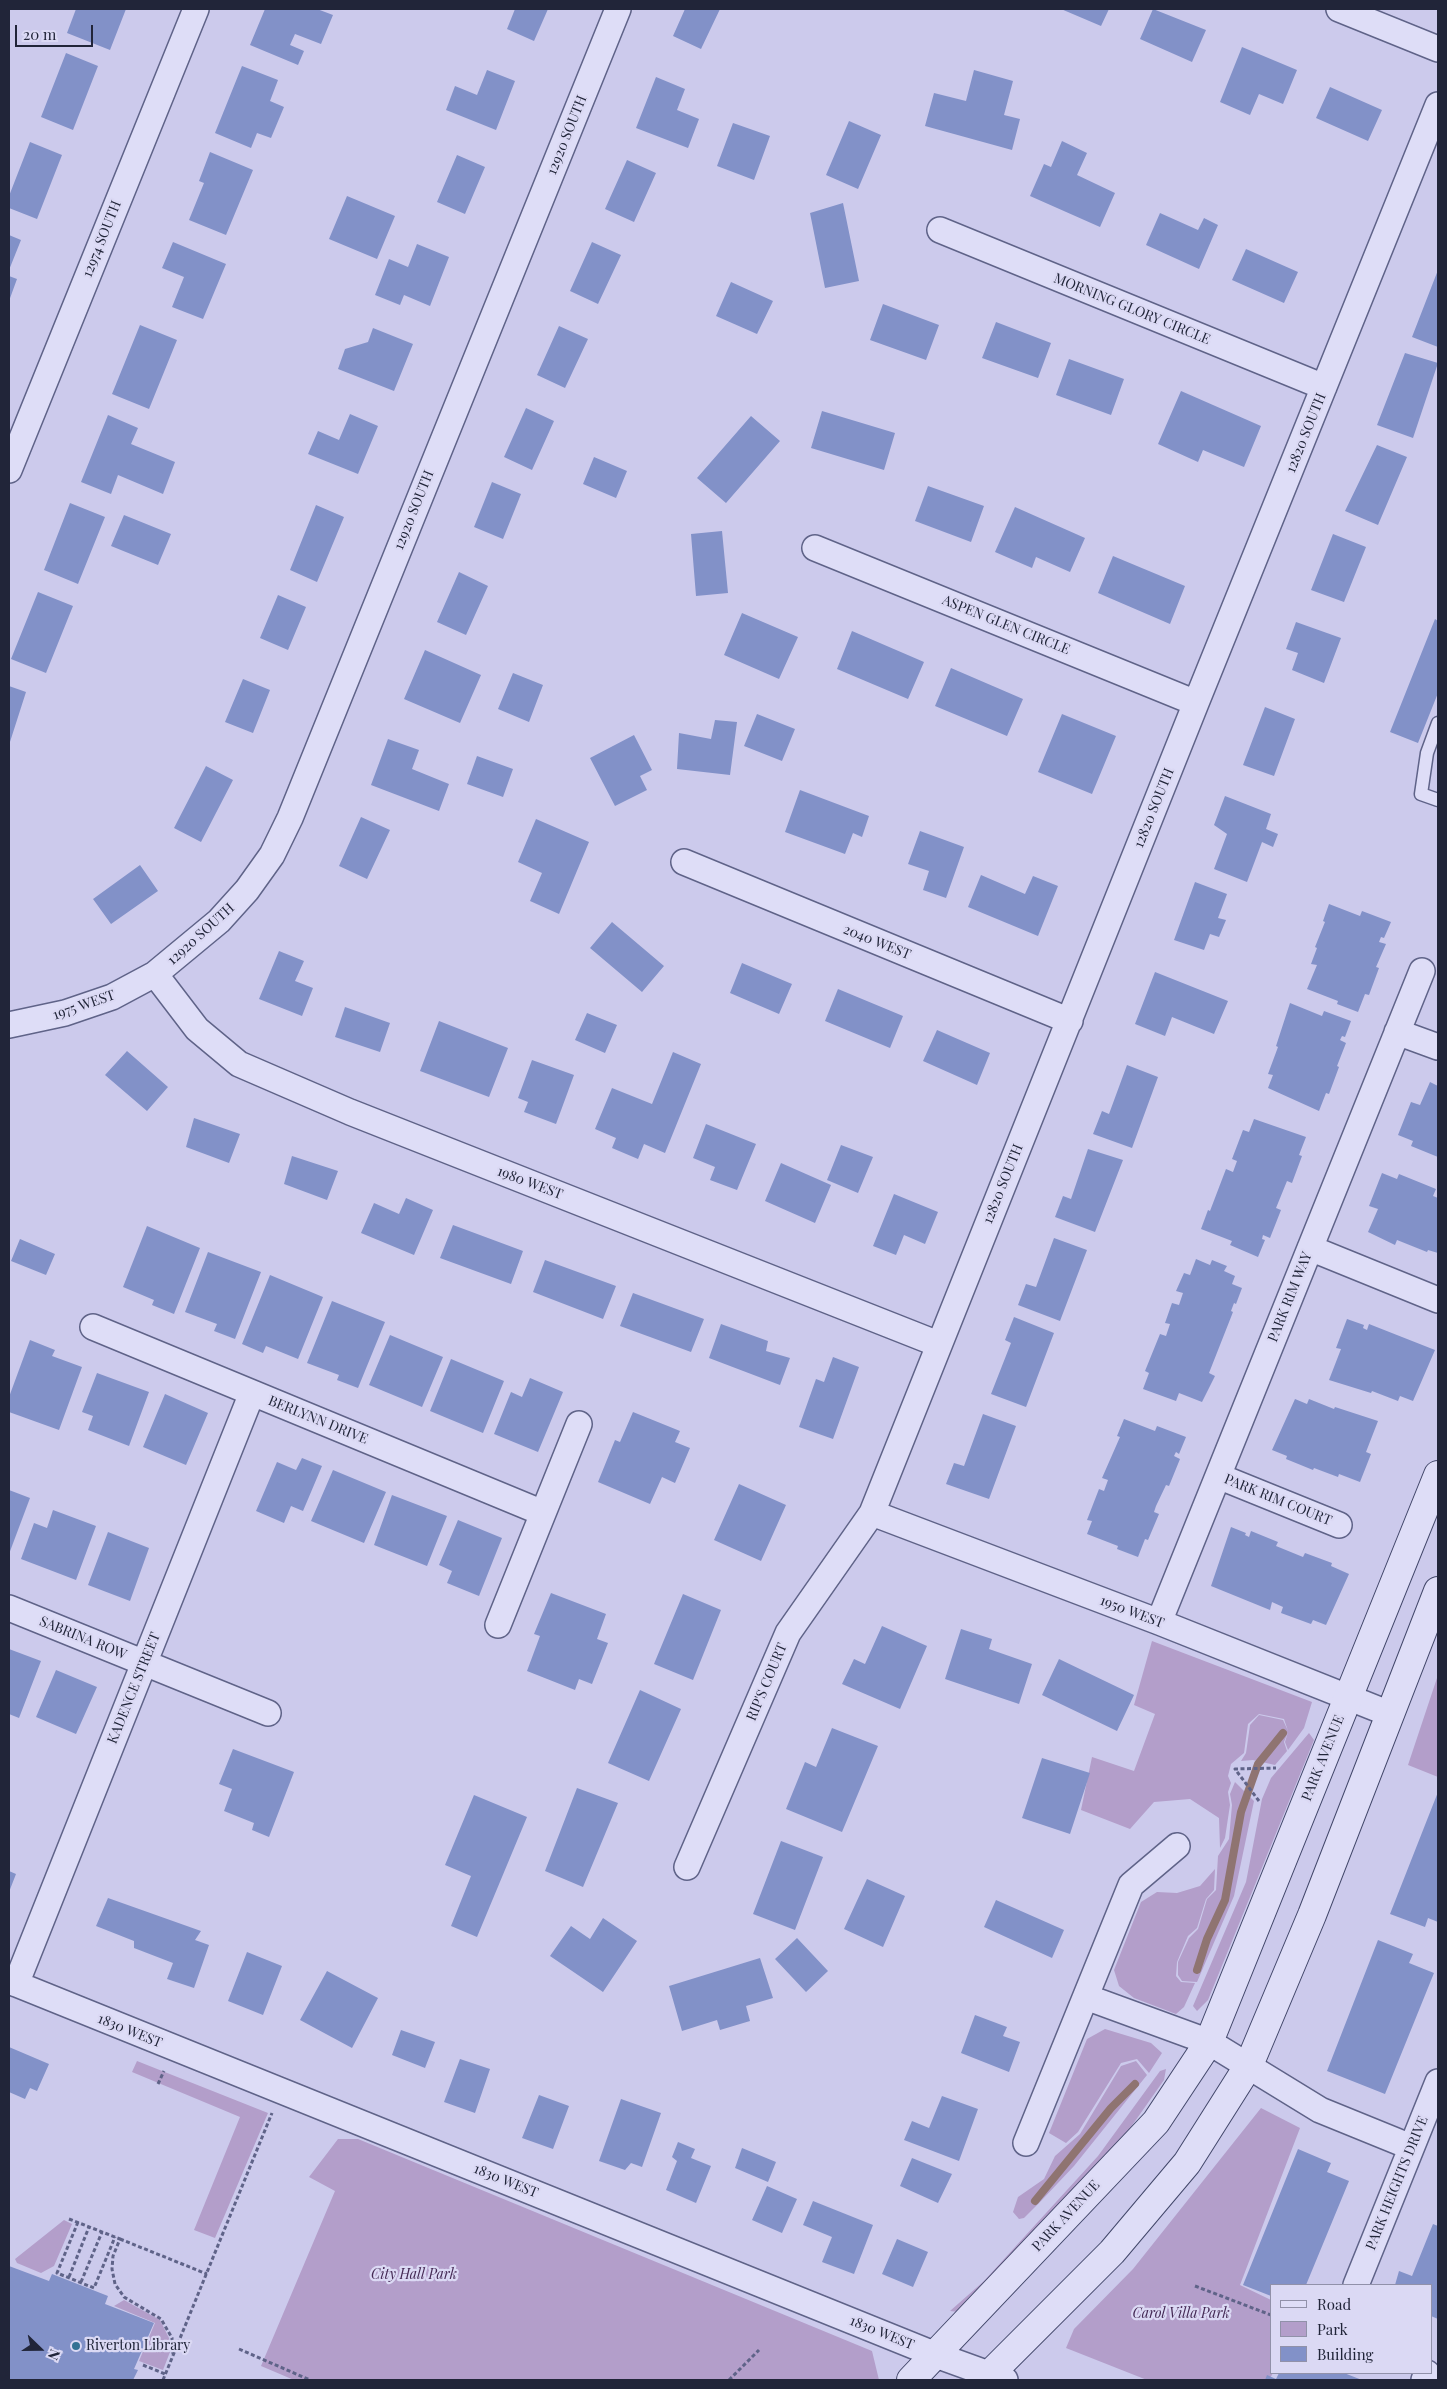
<!DOCTYPE html>
<style>
body{margin:0}
#map{position:relative;width:1447px;height:2389px;overflow:hidden;background:#cccaec;font-family:"Playfair Display",serif}
canvas{display:block}
.frame{position:absolute;inset:0;border:10px solid #212539;pointer-events:none}
.legend{position:absolute;left:1270px;top:2284px;width:162px;height:90px;box-sizing:border-box;background:#dbd9f4;border:1px solid #9191a9;margin:0;padding:6px 9px;list-style:none;font-size:15px;color:#212539}
.legend li{display:flex;align-items:center;gap:10px;height:25px}
.legend b{width:25px;border:1px solid #9191a9}
.north{position:absolute;left:15px;top:2324px;width:50px;height:50px;-webkit-text-stroke:4px #dbd9f4;paint-order:stroke;rotate:112deg;font-size:14px;font-weight:700;line-height:20px;text-align:center;color:#212539}
.north::after{content:'';display:block;margin:auto;width:18px;height:22px;background:#212539;clip-path:polygon(50% 0,100% 100%,50% 72%,0 100%)}
.scale{position:absolute;left:15px;top:25px;width:78px;height:22px;box-sizing:border-box;border:2px solid #212539;border-top:0;padding-left:6px;font-size:15px;line-height:18px;white-space:nowrap;color:#212539;-webkit-text-stroke:4px #dbd9f4;paint-order:stroke}
</style>
<div id="map">
<canvas width="1447" height="2389"></canvas>
<div class="frame"></div>
<ul class="legend">
<li><b style="height:6px;background:#deddf7"></b>Road</li>
<li><b style="height:14px;background:#b39eca"></b>Park</li>
<li><b style="height:14px;background:#8291c8"></b>Building</li>
</ul>
<div class="north">N</div>
<div class="scale">20 m</div>
</div>
<script>
const context = document.querySelector('canvas').getContext('2d');
context.lineJoin = 'round';
function paint(path, color) {
  context.fillStyle = color;
  context.fill(path, 'evenodd');
}
function poly(rows) {
  const path = new Path2D();
  for (const r of rows) {
    path.moveTo(r[0], r[1]);
    for (let i = 2; i < r.length; i += 2) path.lineTo(r[i], r[i + 1]);
  }
  return path;
}
function stroke(path, color, width, dash) {
  context.strokeStyle = color;
  context.lineWidth = width;
  context.lineCap = dash ? 'butt' : 'round';
  context.setLineDash(dash || []);
  context.stroke(path);
}
function write(font, color, halo, rows, align = 'center') {
  context.font = font + ' "Playfair Display",serif';
  context.lineWidth = 4.5;
  context.setLineDash([]);
  context.textBaseline = 'middle';
  context.strokeStyle = halo;
  context.fillStyle = color;
  for (const [text, x, y, turn = 0] of rows) {
    context.save();
    context.translate(x, y);
    context.rotate((+turn || 0) * Math.PI / 180);
    context.textAlign = isNaN(turn) ? turn : align;
    if (halo) context.strokeText(text, 0, 0);
    context.fillText(text, 0, 0);
    context.restore();
  }
}
paint(poly([
 [1152,1641,1312,1702,1304,1728,1288,1750,1285,1742,1288,1732,1284,1742,1287,1751,1275,1765,1253,1760,1241,1761,1246,1753,1250,1725,1259,1715,1283,1720,1288,1731,1284,1719,1259,1714,1248,1724,1244,1753,1231,1764,1228,1776,1231,1783,1228,1792,1230,1805,1225,1838,1220,1848,1219,1818,1190,1799,1154,1802,1130,1829,1081,1810,1092,1757,1134,1771,1155,1714,1134,1705],
 [1438,1675,1438,1777,1408,1765],
 [1309,1733,1314,1740,1208,2000,1197,2011,1193,2006,1246,1882,1262,1799,1271,1778],
 [1235,1782,1254,1801,1234,1896,1197,1982,1182,1981,1178,1975,1178,1962,1189,1938,1198,1929,1207,1899,1216,1890,1218,1856,1229,1839,1232,1805,1230,1794],
 [1215,1869,1214,1890,1206,1899,1197,1928,1188,1936,1177,1962,1176,1976,1181,1982,1195,1983,1184,2007,1176,2014,1134,1998,1119,1986,1114,1970,1141,1902,1157,1892,1177,1893,1200,1886],
 [1105,2029,1151,2043,1162,2053,1149,2073,1137,2059,1121,2063,1078,2132,1066,2143,1049,2133,1087,2039],
 [137,2061,268,2113,215,2238,194,2230,240,2117,132,2072],
 [1136,2061,1147,2075,1074,2166,1041,2201,1024,2218,1019,2219,1013,2212,1018,2197,1044,2179,1055,2156,1080,2134,1121,2066],
 [1166,2069,1164,2080,1107,2161,959,2312,950,2311,984,2281,1098,2156,1160,2071],
 [1261,2108,1300,2128,1240,2285,1271,2300,1271,2373,1273,2373,1269,2380,1147,2380,1066,2348,1074,2329,1133,2269],
 [338,2139,358,2139,872,2351,879,2380,294,2380,261,2366,335,2191,309,2177],
 [64,2220,72,2224,54,2266,41,2273,17,2263,15,2259],
 [124,2300,160,2320,169,2338,170,2352,163,2370,139,2361,155,2323,114,2306]
]), '#b39eca');
stroke(poly([
 [1197,1970,1207,1939,1225,1900,1241,1812,1258,1764,1283,1733],
 [1035,2201,1111,2108,1135,2084]
]), '#8f7471', 8);
paint(poly([
 [76,9,126,9,110,50,67,33],
 [265,9,317,9,333,15,321,44,295,34,290,45,304,51,298,65,250,45],
 [515,9,548,9,534,41,507,29],
 [685,9,720,9,701,49,673,36],
 [1061,9,1109,9,1101,26],
 [1153,9,1206,30,1192,62,1140,39],
 [1242,47,1297,70,1283,104,1259,94,1250,115,1220,102],
 [66,53,98,66,73,130,41,117],
 [242,66,278,80,270,101,284,107,271,138,257,133,251,148,215,133],
 [487,70,515,81,496,130,446,110,455,86,477,95],
 [974,70,1013,81,1004,115,1020,119,1012,150,925,126,934,93,966,101],
 [656,77,685,89,677,110,699,119,688,148,636,128],
 [1330,87,1382,110,1368,141,1316,118],
 [849,121,881,135,858,189,826,175],
 [733,123,770,136,754,180,717,166],
 [1062,141,1087,153,1077,175,1115,193,1100,227,1030,196,1044,164,1051,167],
 [30,142,62,155,37,219,9,208,9,196],
 [210,152,253,170,226,235,189,220,204,183,199,181],
 [457,155,485,167,465,214,437,202],
 [627,160,656,173,634,222,605,209],
 [347,196,395,216,377,259,329,239],
 [843,203,859,281,825,288,810,213],
 [1160,213,1198,230,1204,218,1218,225,1199,269,1146,245],
 [9,235,21,240,9,270],
 [173,242,226,264,203,319,172,307,184,277,162,268],
 [592,242,621,255,598,304,570,291],
 [417,244,449,257,430,306,404,295,400,305,375,295,389,259,408,267],
 [1246,249,1298,272,1284,303,1232,280],
 [1438,270,1438,347,1412,337],
 [9,276,17,279,9,301],
 [731,282,773,301,757,334,716,316],
 [883,304,939,325,926,360,870,340],
 [996,322,1051,343,1038,378,982,358],
 [140,325,177,340,149,409,112,394],
 [559,326,588,339,565,388,537,375],
 [373,328,413,344,394,391,338,369,345,349,368,342],
 [1405,353,1438,363,1413,438,1377,425],
 [1069,359,1124,379,1111,415,1056,395],
 [1181,391,1261,426,1244,467,1203,450,1198,462,1158,444],
 [526,408,554,421,532,470,504,457],
 [822,411,895,433,884,470,811,448],
 [350,414,378,426,358,474,308,454,318,431,339,440],
 [108,415,138,428,131,444,175,462,163,494,118,475,111,494,81,482],
 [751,416,780,441,726,503,697,478],
 [1377,445,1407,457,1378,525,1345,511],
 [594,457,627,471,616,498,583,484],
 [492,482,521,494,503,539,474,527],
 [928,486,984,506,971,542,915,521],
 [70,503,105,517,78,584,44,570],
 [316,505,344,517,317,582,290,570],
 [1015,507,1085,538,1070,572,1036,557,1032,568,995,552],
 [124,515,171,534,158,565,111,546],
 [722,531,728,593,696,596,691,534],
 [1333,534,1366,547,1344,602,1311,590],
 [1113,556,1185,586,1170,624,1098,593],
 [459,572,488,586,466,635,437,622],
 [38,592,73,606,46,673,11,659],
 [278,595,306,607,288,650,260,638],
 [742,613,798,637,779,679,724,655],
 [1435,619,1438,621,1438,693,1418,743,1390,732],
 [1296,622,1341,638,1324,683,1292,670,1298,653,1286,649],
 [852,631,924,662,908,699,837,669],
 [425,650,481,675,460,723,404,699],
 [951,668,1023,699,1007,736,935,706],
 [513,673,543,685,529,722,498,709],
 [243,679,270,690,253,733,225,722],
 [9,686,26,692,9,745],
 [1265,707,1295,719,1274,776,1243,765],
 [757,714,795,729,782,761,744,746],
 [1062,714,1116,736,1092,794,1038,772],
 [715,720,737,722,730,775,677,769,679,733,711,739],
 [634,735,652,770,640,776,647,790,615,806,590,758],
 [388,739,419,750,412,769,449,784,439,811,371,785],
 [477,756,513,769,503,797,467,784],
 [206,766,233,780,201,842,174,828],
 [800,790,869,816,862,837,853,833,845,854,785,832],
 [1225,796,1271,814,1266,829,1278,834,1273,847,1262,842,1247,882,1214,869,1227,834,1214,825],
 [361,817,390,830,367,879,339,866],
 [536,819,589,842,559,914,530,901,542,873,518,862],
 [920,831,964,847,946,898,923,890,929,871,908,864],
 [140,865,158,891,111,924,93,899],
 [981,875,1025,894,1033,876,1058,886,1038,936,968,907],
 [1195,882,1227,894,1218,918,1226,920,1219,937,1210,934,1204,950,1174,940],
 [1329,904,1360,916,1362,911,1391,922,1384,938,1381,937,1379,942,1386,944,1376,967,1379,968,1369,995,1365,994,1358,1012,1337,1004,1338,1001,1307,989,1317,965,1311,964,1317,948,1315,947,1325,922,1323,921],
 [612,922,664,966,642,992,590,948],
 [279,951,304,961,295,981,313,988,302,1016,259,999],
 [742,963,792,984,779,1014,730,993],
 [1155,972,1228,1001,1214,1034,1172,1017,1165,1036,1135,1024],
 [838,989,903,1016,890,1048,825,1021],
 [1290,1003,1322,1016,1324,1011,1351,1021,1345,1037,1342,1036,1340,1040,1346,1043,1337,1066,1339,1067,1329,1094,1326,1093,1319,1111,1268,1088,1273,1075,1268,1074,1278,1047,1276,1046],
 [345,1007,390,1023,380,1052,335,1037],
 [587,1013,617,1025,605,1053,575,1040],
 [439,1021,508,1048,489,1097,420,1071],
 [937,1030,990,1053,977,1085,923,1061],
 [127,1051,168,1087,147,1111,105,1075],
 [673,1052,701,1064,665,1153,644,1144,638,1159,612,1148,616,1138,595,1129,612,1088,652,1104],
 [532,1060,574,1075,556,1124,524,1112,528,1102,518,1098],
 [1127,1065,1158,1077,1132,1148,1093,1134,1102,1111,1109,1114],
 [1430,1082,1438,1086,1438,1157,1411,1146,1413,1141,1398,1135,1411,1102,1420,1105],
 [194,1118,240,1134,229,1163,186,1147],
 [1254,1119,1306,1137,1299,1155,1302,1156,1292,1183,1287,1181,1276,1208,1281,1210,1270,1238,1263,1235,1262,1239,1265,1240,1258,1257,1230,1245,1232,1241,1201,1229,1208,1210,1210,1211,1226,1169,1233,1172,1237,1161,1232,1159,1243,1130,1249,1132],
 [706,1124,756,1144,737,1190,710,1180,715,1167,693,1158],
 [841,1145,873,1157,858,1193,827,1180],
 [1088,1149,1123,1160,1095,1232,1055,1217,1063,1196,1071,1199],
 [292,1156,338,1171,327,1200,284,1184],
 [781,1163,831,1185,815,1223,765,1201],
 [1382,1173,1397,1179,1399,1174,1436,1189,1433,1196,1438,1198,1438,1253,1428,1250,1427,1252,1397,1240,1395,1245,1368,1232,1378,1209,1369,1206],
 [894,1194,938,1212,925,1244,904,1235,896,1255,873,1246],
 [406,1198,433,1210,414,1255,361,1233,374,1203,399,1214],
 [453,1225,523,1251,511,1284,440,1258],
 [147,1226,200,1248,174,1314,152,1305,154,1300,123,1287],
 [1054,1238,1087,1250,1060,1321,1018,1305,1026,1284,1036,1287],
 [20,1239,55,1254,46,1275,11,1261],
 [208,1252,261,1272,235,1339,214,1331,217,1324,185,1312],
 [1196,1259,1210,1265,1212,1260,1227,1266,1224,1271,1235,1276,1232,1284,1242,1288,1236,1304,1234,1303,1231,1311,1233,1312,1209,1373,1215,1376,1202,1402,1179,1393,1176,1401,1143,1389,1149,1373,1145,1371,1160,1334,1166,1336,1170,1324,1165,1323,1172,1303,1179,1305,1183,1293,1176,1291,1184,1273,1190,1275],
 [545,1260,616,1286,603,1319,533,1292],
 [270,1275,323,1297,298,1359,266,1346,263,1353,242,1344],
 [633,1293,704,1319,691,1352,620,1326],
 [332,1301,385,1322,358,1388,337,1380,339,1375,307,1363],
 [1014,1317,1054,1333,1026,1407,991,1394,1011,1343,1005,1340],
 [1347,1319,1364,1325,1363,1328,1367,1330,1369,1324,1435,1350,1413,1401,1400,1396,1398,1401,1372,1391,1371,1393,1329,1380,1341,1349,1336,1348],
 [721,1324,768,1341,766,1351,790,1358,780,1385,709,1358],
 [390,1335,443,1357,422,1407,369,1385],
 [30,1340,55,1350,52,1356,82,1367,59,1430,9,1412,9,1397],
 [833,1357,859,1367,833,1439,799,1427,816,1379,824,1382],
 [451,1359,504,1381,483,1433,430,1411],
 [97,1373,149,1392,129,1446,88,1430,93,1416,82,1412],
 [530,1378,563,1392,538,1452,494,1434,511,1392,522,1397],
 [165,1394,208,1413,186,1465,143,1447],
 [1295,1399,1307,1404,1309,1399,1334,1409,1335,1407,1378,1421,1366,1452,1371,1454,1360,1482,1339,1474,1338,1477,1314,1468,1313,1470,1286,1459,1287,1456,1272,1450],
 [633,1412,680,1431,675,1442,690,1448,675,1483,662,1477,650,1504,598,1482,615,1440,620,1442],
 [983,1414,1016,1426,989,1499,946,1484,954,1463,964,1466],
 [1124,1419,1155,1431,1157,1426,1186,1437,1179,1454,1176,1452,1174,1456,1180,1459,1169,1486,1166,1485,1156,1506,1154,1512,1159,1514,1148,1540,1145,1539,1138,1557,1117,1549,1118,1546,1087,1534,1092,1521,1087,1520,1099,1489,1104,1491,1108,1480,1102,1478,1120,1437,1117,1436],
 [302,1458,322,1466,303,1511,291,1506,284,1523,256,1511,277,1462,296,1470],
 [333,1470,386,1492,364,1543,311,1521],
 [739,1484,786,1505,761,1561,714,1540],
 [9,1490,30,1498,9,1554],
 [392,1495,447,1516,427,1566,374,1545],
 [53,1510,96,1526,76,1580,21,1559,34,1523,47,1528],
 [458,1520,502,1538,479,1596,447,1583,452,1571,439,1565],
 [1231,1527,1246,1533,1245,1535,1249,1537,1251,1531,1278,1542,1276,1546,1303,1557,1305,1553,1332,1563,1331,1566,1349,1574,1326,1625,1313,1620,1311,1624,1281,1613,1283,1607,1272,1602,1270,1610,1211,1586],
 [108,1532,149,1548,130,1601,88,1585],
 [551,1593,606,1614,597,1639,608,1643,592,1684,579,1679,575,1690,527,1671,540,1636,534,1634],
 [683,1594,721,1610,693,1680,654,1664],
 [882,1626,927,1646,900,1709,842,1684,854,1659,865,1664],
 [961,1629,992,1639,989,1649,1032,1664,1019,1704,945,1679],
 [9,1649,41,1661,19,1718,9,1714],
 [1059,1659,1134,1695,1117,1731,1042,1695],
 [56,1670,97,1687,76,1734,36,1717],
 [640,1690,681,1709,649,1781,608,1763],
 [832,1728,878,1746,842,1832,786,1809,805,1762,816,1767],
 [233,1749,294,1772,269,1837,252,1830,254,1823,224,1811,232,1789,219,1784],
 [1042,1758,1090,1773,1070,1834,1022,1818],
 [577,1788,618,1803,583,1887,545,1871],
 [1438,1792,1438,1922,1428,1918,1425,1927,1390,1914],
 [474,1795,527,1817,477,1937,451,1926,471,1876,445,1865],
 [781,1841,823,1857,795,1930,753,1914],
 [9,1871,16,1874,9,1892],
 [867,1879,905,1896,883,1947,844,1929],
 [108,1898,201,1931,195,1940,209,1945,194,1988,167,1979,173,1963,134,1948,134,1941,96,1926],
 [996,1900,1064,1930,1052,1958,984,1927],
 [603,1918,637,1941,603,1992,550,1956,571,1926,590,1939],
 [797,1938,828,1971,806,1992,775,1959],
 [1378,1940,1413,1954,1409,1963,1434,1973,1385,2094,1327,2071],
 [247,1952,282,1966,263,2015,228,2001],
 [760,1958,773,1998,746,2006,750,2021,720,2030,717,2020,682,2031,669,1986],
 [327,1971,378,1998,352,2048,300,2020],
 [975,2015,1007,2027,1003,2036,1020,2042,1009,2072,961,2053],
 [401,2030,435,2042,425,2068,392,2055],
 [9,2047,49,2064,37,2091,30,2088,25,2099,9,2092],
 [460,2059,490,2069,475,2113,444,2102],
 [539,2095,569,2106,553,2149,522,2138],
 [942,2096,978,2109,959,2161,904,2140,912,2121,929,2128],
 [621,2099,661,2113,642,2167,631,2163,625,2170,599,2161],
 [678,2142,695,2149,691,2158,711,2166,696,2203,666,2190,677,2161,672,2157],
 [742,2148,776,2162,768,2182,735,2168],
 [1298,2149,1331,2163,1327,2172,1349,2181,1306,2285,1271,2285,1271,2296,1243,2285],
 [912,2158,952,2174,938,2203,900,2186],
 [767,2186,797,2199,782,2233,752,2220],
 [813,2201,873,2225,854,2274,822,2262,832,2237,803,2225],
 [1433,2224,1438,2226,1438,2319,1431,2316,1431,2285,1395,2285,1399,2271,1412,2276],
 [897,2239,928,2252,913,2287,882,2274],
 [9,2266,49,2281,52,2274,108,2296,105,2304,154,2323,134,2369,138,2370,133,2380,9,2380],
 [1279,2373,1344,2373,1362,2380,1265,2380,1267,2375,1276,2379]
]), '#8291c8');
const lane = poly([
 [1438,723,1427,753,1421,794,1438,800]
]);
const street = poly([
 [1339,9,1438,49],
 [940,230,1324,387],
 [9,470,196,9],
 [815,548,1196,703],
 [684,862,1070,1021],
 [155,974,197,1029,239,1064,350,1112,938,1344],
 [9,1025,65,1013,112,997,155,974,219,921,247,890,272,855,290,818,618,9],
 [1397,1032,1438,1047],
 [1310,1248,1438,1300],
 [93,1327,543,1513],
 [1218,1476,1339,1525],
 [872,1513,1159,1622,1390,1714],
 [9,1608,268,1713],
 [1159,1622,1422,971],
 [498,1625,579,1424],
 [687,1867,788,1633,872,1513,1196,703,1438,105],
 [9,1981,936,2355,1005,2380],
 [16,1984,252,1393],
 [1086,1997,1209,2042,1320,2110,1411,2147],
 [1026,2143,1131,1885,1177,1846],
 [1356,2285,1438,2082],
 [1424,2380,1427,2373]
]);
const secondary = poly([
 [911,2380,1156,2122,1209,2042,1438,1475],
 [984,2380,1112,2252,1187,2163,1249,2065,1312,1915,1438,1591]
]);
stroke(lane, '#5f6388', 15);
stroke(street, '#5f6388', 28);
stroke(secondary, '#42476a', 30);
stroke(poly([
 [1259,1801,1235,1769,1276,1768],
 [158,2084,164,2071],
 [69,2219,120,2239,113,2256,112,2269,115,2284,124,2297,161,2319,172,2338,173,2354],
 [78,2222,57,2273,94,2288,115,2237],
 [120,2239,207,2274],
 [69,2277,89,2227],
 [81,2282,102,2232],
 [1195,2286,1271,2315],
 [239,2349,310,2380],
 [143,2365,165,2374],
 [163,2380,272,2113],
 [729,2380,759,2350]
]), '#5f6388', 3, [4, 2.5]);
stroke(lane, '#deddf7', 12);
stroke(street, '#deddf7', 25);
stroke(secondary, '#deddf7', 28);
for (const [x, y, r, color] of [
 [76,2346,5,"#337193"]
]) {
  const dot = new Path2D();
  dot.arc(x, y, r, 0, 2 * Math.PI);
  context.fillStyle = color;
  context.fill(dot);
  stroke(dot, '#dbd9f4', 2);
}
write('14px', '#212539', '#dbd9f4', [
 ["12920 SOUTH",567,135,-68],
 ["12974 SOUTH",102,239,-68],
 ["MORNING GLORY CIRCLE",1132,309,22],
 ["12820 SOUTH",1306,433,-68],
 ["12920 SOUTH",414,510,-68],
 ["ASPEN GLEN CIRCLE",1006,625,22],
 ["12820 SOUTH",1154,808,-68],
 ["12920 SOUTH",201,934,-42],
 ["2040 WEST",877,942,22],
 ["1975 WEST",84,1005,-19],
 ["1980 WEST",530,1183,21],
 ["12820 SOUTH",1003,1184,-68],
 ["PARK RIM WAY",1290,1297,-68],
 ["BERLYNN DRIVE",318,1420,22],
 ["PARK RIM COURT",1278,1500,22],
 ["1950 WEST",1132,1612,21],
 ["SABRINA ROW",83,1638,22],
 ["RIP'S COURT",767,1682,-67],
 ["KADENCE STREET",134,1688,-68],
 ["PARK AVENUE",1323,1758,-68],
 ["1830 WEST",130,2031,22],
 ["1830 WEST",506,2181,22],
 ["PARK HEIGHTS DRIVE",1397,2183,-68],
 ["PARK AVENUE",1066,2216,-47],
 ["1830 WEST",882,2333,22]
]);
write('italic 14px', '#442954', '#dbd9f4', [
 ["City Hall Park",414,2275],
 ["Carol Villa Park",1181,2314]
]);
write('14px', '#212539', '#dbd9f4', [
 ["Riverton Library",86,2346]
], 'left');
</script>
